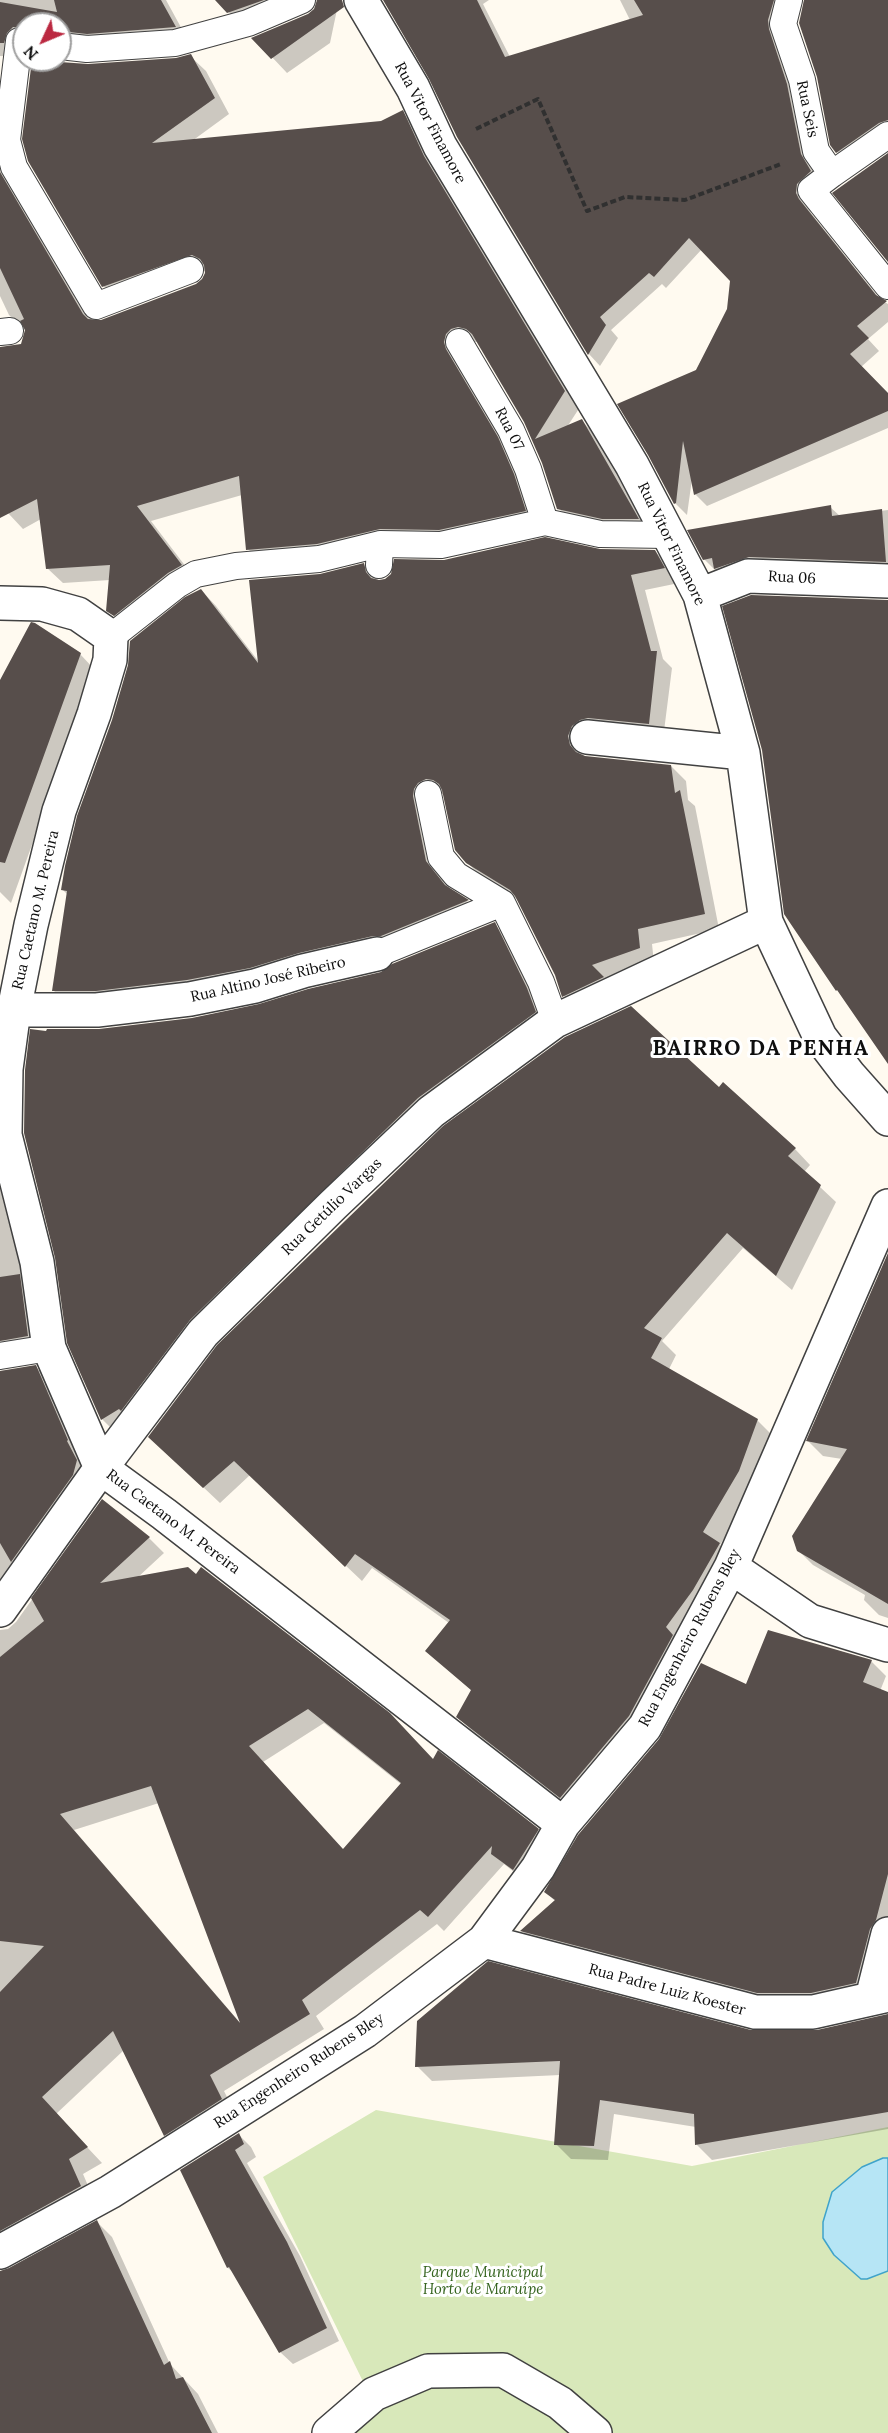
<!DOCTYPE html>
<meta charset="utf-8">
<style>
body{margin:0}
#map{position:relative;width:888px;height:2433px;overflow:hidden;background:#fffaf0;font-family:Lora,serif}
canvas{display:block}
.north{position:absolute;left:12px;top:12px;width:60px;height:60px;box-sizing:border-box;background:#fff;border:2px solid #9f9f9f;border-radius:50%;rotate:226deg;font-size:16px;font-weight:700;line-height:24px;text-align:center;color:#0e0e0e}
.north::after{content:'';display:block;margin:auto;width:21px;height:27px;background:#bb2941;clip-path:polygon(50% 0,100% 100%,50% 72%,0 100%)}
</style>
<div id="map">
<canvas width="888" height="2433"></canvas>
<div class="north">N</div>
</div>
<script>
const context = document.querySelector('canvas').getContext('2d');
context.lineJoin = 'round';
function paint(path, color) {
  context.fillStyle = color;
  context.fill(path, 'evenodd');
}
function poly(rows) {
  const path = new Path2D();
  for (const r of rows) {
    path.moveTo(r[0], r[1]);
    for (let i = 2; i < r.length; i += 2) path.lineTo(r[i], r[i + 1]);
  }
  return path;
}
function stroke(path, color, width, dash) {
  context.strokeStyle = color;
  context.lineWidth = width;
  context.lineCap = dash ? 'butt' : 'round';
  context.setLineDash(dash || []);
  context.stroke(path);
}
function write(font, color, halo, rows, align = 'center') {
  context.font = font + ' Lora,serif';
  context.lineWidth = 6;
  context.setLineDash([]);
  context.textBaseline = 'middle';
  context.strokeStyle = halo;
  context.fillStyle = color;
  for (const [text, x, y, turn = 0] of rows) {
    context.save();
    context.translate(x, y);
    context.rotate((+turn || 0) * Math.PI / 180);
    context.textAlign = isNaN(turn) ? turn : align;
    if (halo) context.strokeText(text, 0, 0);
    context.fillText(text, 0, 0);
    context.restore();
  }
}
paint(poly([
 [376,2110,692,2166,888,2127,888,2433,343,2433,375,2406,263,2177]
]), '#d8e8ba');
const water = poly([
 [883,2158,888,2158,888,2271,867,2279,861,2279,834,2255,823,2238,823,2222,832,2192,862,2167,883,2158]
]);
paint(water, '#b6e5f5');
stroke(water, '#3fa3ca', 1.5);
paint(poly([
 [0,0,166,0,189,42,63,52,60,59,60,24,24,24,24,46,19,57,0,56],
 [217,0,339,0,330,43,287,73,254,38,315,11,319,0,244,28],
 [407,0,489,0,483,4,510,57,630,20,620,0,793,0,790,2,823,183,808,206,811,213,880,299,888,304,888,322,868,339,879,351,861,367,888,395,888,428,707,506,695,494,692,479,687,515,675,503,649,455,729,310,731,280,702,249,666,288,662,284,611,330,618,338,600,366,589,354,458,136,431,78],
 [804,0,888,0,888,137,849,164,837,152,818,77,800,23],
 [190,56,206,71,229,114,192,141,382,123,402,112,417,127,580,407,567,427,582,421,597,436,653,533,574,524,558,508,543,463,525,422,478,342,476,342,467,344,540,526,263,565,248,549,242,495,151,521,196,580,123,626,108,610,110,580,63,583,47,568,41,519,23,529,8,513,0,499,0,379,60,421,26,331,9,315,0,296,0,158,16,191,92,321,102,322,196,285,203,280,207,270,119,302,104,287,29,161,24,139,33,60,60,60,60,63,88,65,176,59],
 [830,507,840,516,888,510,888,576,719,574,704,559],
 [599,550,655,551,670,567,679,583,645,590,663,659,672,668,663,739,583,752,584,757,671,766,686,781,688,800,695,806,719,929,652,944,654,963,579,1011,564,996,556,975,519,900,483,879,467,862,445,794,441,794,434,797,441,877,452,891,468,902,482,916,397,951,69,1006,54,991,68,895,63,890,201,590,216,606,259,662,321,575,364,565,379,581,444,561],
 [80,654,95,670,11,903,0,892,0,683],
 [494,924,509,939,550,1027,433,1113,117,1434,102,1419,69,1342,48,1033,99,1030,193,1019,259,1006,382,974],
 [0,1033,43,1351,1,1366,0,1371,36,1367,51,1382,92,1476,0,1614],
 [719,1090,795,1149,810,1165,804,1172,836,1202,792,1290,743,1248,662,1341,676,1355,669,1369,757,1420,773,1436,755,1487,720,1545,734,1559,577,1813,474,1733,458,1717,472,1691,427,1651,449,1623,372,1568,362,1581,250,1475,220,1503,166,1452],
 [888,1257,888,1618,879,1615,864,1600,865,1595,813,1565,798,1550,842,1459,823,1456,808,1441],
 [102,1501,149,1538,164,1553,137,1578,434,1761,538,1830,553,1845,529,1884,504,1864,444,1931,437,1924,316,2016,324,2029,224,2091,236,2115,180,2150,165,2135,124,2050,56,2114,102,2163,83,2174,95,2202,0,2257,0,1630,8,1629,16,1622],
 [324,1723,402,1785,344,1851,263,1762],
 [159,1803,242,2025,74,1830],
 [871,1661,886,1676,880,1691,888,1694,888,1938,871,1997,773,2008,536,1945,522,1931,556,1902,546,1892,747,1686],
 [888,2016,888,2129,712,2160,697,2145,696,2127,614,2114,608,2160,571,2159,556,2144,560,2075,432,2081,417,2066,755,2032,817,2032],
 [239,2135,251,2147,256,2157,247,2163,300,2256,339,2341,293,2364,280,2352,235,2274,228,2268,182,2171],
 [97,2222,112,2237,170,2364,198,2394,218,2433,0,2433,0,2272,9,2270]
]), '#0003');
paint(poly([
 [54,0,161,0,176,27,87,34,60,31,60,24,24,24,24,27,13,27,7,33,4,43,0,43,0,2,57,12],
 [215,0,264,0,227,13],
 [317,0,342,0,344,7,271,59,251,38,308,14,314,9],
 [383,0,477,0,505,57,643,15,634,0,774,0,768,20,769,29,787,84,801,154,811,171,797,184,796,193,799,199,876,295,887,301,857,326,869,338,850,354,888,393,888,411,694,495,683,441,676,503,674,504,648,455,617,404,696,370,727,309,730,281,689,238,654,277,649,273,600,317,606,325,588,355,457,137,429,79],
 [804,0,888,0,888,120,879,123,836,153,830,145,817,77,799,23],
 [191,54,215,98,152,143,381,121,403,110,424,156,565,391,535,439,582,419,639,519,602,519,557,509,542,463,524,422,472,334,466,329,458,327,451,329,446,334,444,342,446,349,498,437,514,474,526,511,439,530,380,529,317,544,246,550,239,476,137,506,182,565,168,573,114,616,106,611,110,565,46,569,37,499,0,518,0,347,21,344,25,330,20,321,24,319,0,268,0,172,83,314,88,319,101,320,196,284,202,279,205,273,204,265,200,259,192,255,102,287,28,161,22,139,32,60,88,64,176,58],
 [888,153,888,262,832,193],
 [831,505,832,516,882,509,886,562,749,557,714,569,712,558,703,560,687,530],
 [545,537,600,549,655,550,665,568,631,575,651,651,657,651,649,724,588,718,580,720,572,726,568,736,570,745,576,752,585,756,671,765,675,793,680,790,705,914,638,929,640,948,592,965,604,977,562,997,555,975,515,896,510,890,466,863,455,850,442,790,439,784,433,780,426,779,418,783,414,789,413,796,426,861,445,885,469,900,381,936,373,936,299,953,250,968,187,980,96,991,52,991,67,891,61,890,65,866,77,816,112,720,128,665,130,641,185,597,201,589,258,663,249,580,320,574,364,563,366,572,371,578,379,580,385,579,391,574,394,559,444,560],
 [751,595,888,600,888,1064,837,990,836,991,784,914,762,750,722,606],
 [31,622,35,623,81,653,5,863,0,862,0,680],
 [495,922,527,988,536,1012,418,1098,190,1320,121,1411,119,1409,101,1420,67,1343,55,1258,24,1133,25,1070,30,1029,46,1031,47,1029,99,1029,192,1018,259,1004,308,989,381,972,392,964],
 [631,1006,719,1087,723,1082,796,1148,788,1156,821,1185,776,1276,727,1233,644,1328,662,1338,651,1358,758,1419,739,1471,703,1532,720,1543,693,1590,666,1627,673,1635,629,1716,560,1798,456,1717,471,1690,425,1651,450,1620,355,1554,345,1567,234,1461,203,1488,148,1437,217,1345,443,1126,565,1037],
 [888,1253,888,1604,797,1551,792,1536,847,1449,806,1441],
 [20,1274,28,1336,0,1341,0,1277],
 [36,1365,68,1440,67,1441,77,1460,73,1475,11,1562,0,1543,0,1371],
 [102,1499,150,1537,100,1583,188,1567,196,1574,201,1567,390,1713,433,1759,438,1750,539,1829,513,1870,491,1854,492,1846,428,1917,420,1910,302,2000,310,2014,210,2075,222,2099,164,2136,113,2031,42,2097,88,2147,69,2159,81,2186,0,2231,0,1992,44,1946,0,1941,0,1657,44,1621,31,1598],
 [308,1709,401,1783,343,1849,249,1746],
 [151,1786,240,2023,60,1814],
 [768,1630,872,1660,863,1682,888,1692,888,1874,876,1920,870,1929,856,1983,811,1993,757,1993,520,1931,555,1900,544,1892,578,1835,659,1739,701,1663,746,1684],
 [488,1961,751,2030,817,2030,888,2014,888,2112,695,2145,694,2114,600,2100,594,2146,554,2145,560,2061,415,2067,417,2021],
 [239,2133,244,2144,235,2150,287,2242,327,2328,279,2353,229,2267,227,2268,180,2170],
 [97,2220,164,2365,170,2361,176,2379,183,2377,212,2433,0,2433,0,2271,9,2268]
]), '#574e4b');
const service = poly([
 [789,0,783,24,802,80,816,151,832,174,811,190,888,286],
 [19,41,7,140,14,167,96,306,190,270],
 [60,46,87,49,175,43,248,23,302,0],
 [832,174,888,135],
 [0,332,10,331],
 [459,342,511,430,528,469,545,522],
 [379,565,380,544,441,545,545,522,600,534,668,535],
 [111,637,177,585,196,574,236,566,319,559,380,544],
 [428,794,441,857,456,875,502,903,541,982,555,1021],
 [377,954,502,903],
 [0,1356,49,1348]
]);
const minor = poly([
 [361,0,413,88,440,146,632,465,700,595,743,753,766,922,820,1037,849,1075,888,1119],
 [700,595,748,576,888,581],
 [0,603,42,604,78,614,111,637,110,660,94,714,59,811,31,925,14,1010,6,1069,5,1135,37,1262,49,1348,101,1468,164,1514,563,1824],
 [587,737,743,753],
 [14,1010,97,1010,190,999,255,986,303,971,377,954],
 [731,1567,810,1621,888,1645],
 [0,1610,101,1468,203,1333,333,1205,431,1112,555,1021,766,922],
 [484,1941,755,2012,813,2012,888,1995],
 [872,1998,888,1934],
 [0,2252,110,2192,365,2031,484,1941,538,1868,563,1824,645,1727,731,1567,888,1206],
 [329,2433,374,2394,428,2371,503,2370,560,2403,595,2433]
]);
stroke(service, '#414141', 28);
stroke(minor, '#414141', 36);
stroke(poly([
 [476,129,538,99,587,211,625,197,685,200,781,164]
]), '#303030', 4, [6, 3]);
stroke(service, '#fff', 26);
stroke(minor, '#fff', 33);
write('15px', '#0e0e0e', '#fff', [
 ["Rua Seis",807,109,78],
 ["Rua Vitor Finamore",430,123,62],
 ["Rua 07",509,429,63],
 ["Rua Vitor Finamore",671,544,64],
 ["Rua 06",792,578,3],
 ["Rua Caetano M. Pereira",36,910,-77],
 ["Rua Altino José Ribeiro",268,980,-13],
 ["Rua Getúlio Vargas",332,1207,-44],
 ["Rua Caetano M. Pereira",173,1522,37],
 ["Rua Engenheiro Rubens Bley",690,1638,-62],
 ["Rua Padre Luiz Koester",667,1990,15],
 ["Rua Engenheiro Rubens Bley",299,2071,-33]
]);
write('italic 15px', '#366520', '#fff', [
 ["Parque Municipal",483,2273],
 ["Horto de Maruípe",483,2290]
]);
context.letterSpacing = '1.5px';
write('bold 21px', '#0e0e0e', '#fff', [
 ["BAIRRO DA PENHA",761,1049]
]);
context.letterSpacing = '0px';
</script>
